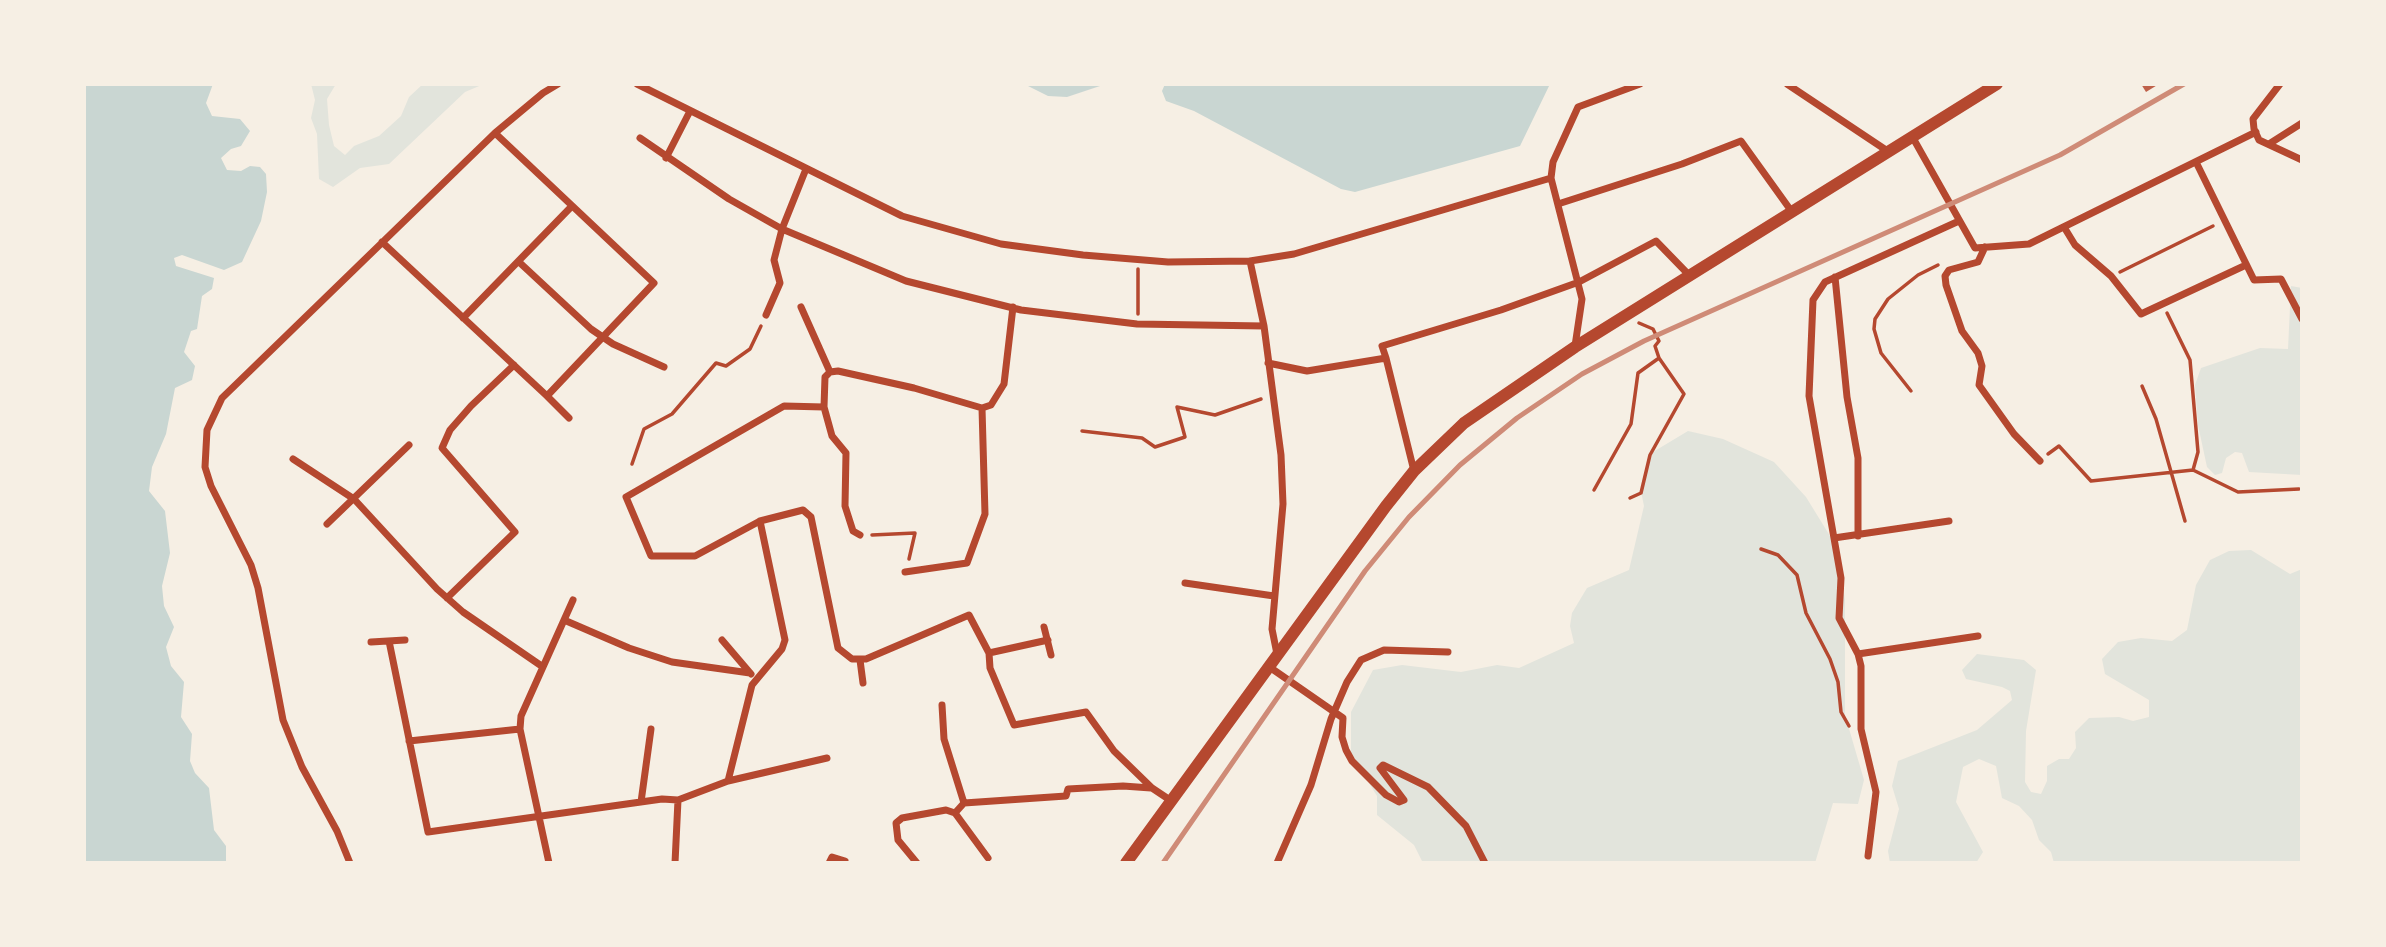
<!DOCTYPE html>
<style>
body{margin:0}
#map{position:relative;width:2386px;height:947px;overflow:hidden;background:#f6efe4;font-family:"Source Sans 3",sans-serif}
canvas{display:block}
.frame{position:absolute;inset:0;border:86px solid #f6efe4;pointer-events:none}
</style>
<div id="map">
<canvas width="2386" height="947"></canvas>
<div class="frame"></div>
</div>
<script>
const context = document.querySelector('canvas').getContext('2d');
context.lineJoin = 'round';
function paint(path, color) {
  context.fillStyle = color;
  context.fill(path, 'evenodd');
}
function poly(rows) {
  const path = new Path2D();
  for (const r of rows) {
    path.moveTo(r[0], r[1]);
    for (let i = 2; i < r.length; i += 2) path.lineTo(r[i], r[i + 1]);
  }
  return path;
}
function stroke(path, color, width, dash) {
  context.strokeStyle = color;
  context.lineWidth = width;
  context.lineCap = dash ? 'butt' : 'round';
  context.setLineDash(dash || []);
  context.stroke(path);
}
paint(poly([
 [311,84,336,84,327,99,329,125,334,146,345,155,354,146,379,136,401,116,409,97,423,84,484,84,465,92,389,164,360,168,333,187,319,179,317,134,311,118,315,100],
 [2291,286,2302,288,2302,475,2249,472,2242,453,2235,452,2226,458,2222,473,2215,475,2207,467,2198,425,2195,385,2201,368,2260,348,2288,349],
 [1688,431,1723,439,1774,462,1806,497,1838,549,1845,600,1845,715,1864,780,1858,804,1833,803,1815,863,1423,863,1414,845,1377,815,1377,796,1351,754,1351,712,1373,670,1402,665,1461,672,1497,665,1519,668,1574,643,1570,626,1572,613,1587,588,1629,570,1644,506,1641,491,1653,452],
 [2251,550,2290,574,2302,569,2302,863,2054,863,2051,852,2039,840,2032,820,2019,806,2002,798,1996,766,1979,759,1963,767,1956,802,1983,852,1976,863,1890,863,1888,851,1899,809,1892,786,1898,761,1977,730,2012,700,2010,691,2002,687,1966,679,1962,670,1977,654,2024,660,2036,670,2026,731,2025,782,2031,792,2041,794,2047,781,2047,766,2059,759,2069,759,2076,748,2075,732,2089,718,2119,717,2133,721,2149,717,2149,700,2105,674,2102,659,2118,642,2141,638,2172,641,2187,630,2196,585,2210,560,2229,551]
]), '#e2e4dc');
paint(poly([
 [84,84,213,84,206,103,212,116,240,119,250,131,241,146,231,149,221,158,227,170,241,171,250,166,260,167,266,174,267,192,261,221,242,262,224,270,182,255,174,258,176,266,214,278,212,289,202,296,197,329,191,331,184,352,195,366,192,380,175,388,166,434,152,467,149,491,165,511,170,553,162,586,164,606,174,627,166,647,171,666,184,682,181,717,192,734,190,761,195,773,209,788,214,830,226,846,226,863,84,863],
 [1024,84,1106,84,1067,97,1048,96],
 [1165,84,1550,84,1520,146,1355,192,1341,189,1194,111,1166,101,1162,91]
]), '#c9d6d2');
paint(poly([
 [2141,84,2159,84,2146,92]
]), '#bf614a');
stroke(poly([
 [2120,272,2213,226],
 [2167,313,2190,360,2198,452,2193,470],
 [1138,314,1138,269],
 [2142,386,2156,419,2185,521],
 [1911,391,1881,353,1874,329,1875,319,1888,299,1918,275,1938,265],
 [1082,431,1142,438,1155,447,1185,437,1177,407,1215,415,1261,399],
 [2048,454,2059,446,2091,481,2193,470,2238,492,2299,489],
 [632,464,644,429,672,414,716,363,726,366,750,349,761,326],
 [1594,490,1631,424,1638,373,1659,358],
 [1630,498,1641,493,1650,455,1684,394,1659,358,1655,346,1659,341,1653,329,1639,323],
 [872,535,915,533,909,559],
 [1761,549,1778,555,1797,575,1806,613,1830,659,1838,682,1841,712,1849,726]
]), '#b5482f', 3.5);
stroke(poly([
 [637,84,902,216,1001,244,1083,255,1168,262,1250,261,1294,254,1551,178],
 [1787,84,1889,152],
 [2280,84,2253,119,2254,129,2259,140,2302,160],
 [640,138,729,199,782,229,906,281,1021,310,1137,324,1264,326],
 [1913,138,1975,248,2029,244,2256,132],
 [2269,144,2302,123],
 [666,158,690,111],
 [2196,162,2254,280,2281,279,2302,319],
 [1558,204,1682,164,1741,141,1792,212],
 [2064,227,2075,245,2111,276,2141,314,2246,265],
 [382,242,547,396,654,283,495,133],
 [1985,247,1978,262,1949,270,1945,276,1946,285,1962,331,1978,353,1982,366,1979,385,2014,434,2040,461],
 [1250,261,1264,326,1281,455,1283,504,1272,629,1277,654],
 [519,262,591,329,613,344,664,367],
 [1835,277,1847,397,1858,458,1858,536],
 [801,307,830,372],
 [766,315,780,283,774,260,782,229,806,169],
 [463,318,572,206],
 [1575,346,1582,299,1551,178,1553,162,1578,107,1640,84],
 [1386,358,1414,471],
 [1268,363,1307,371,1386,358,1382,346,1501,310,1579,282,1656,241,1690,276],
 [547,396,569,418],
 [824,407,832,436,846,453,845,506,853,531,860,535],
 [293,459,354,499,437,589,463,612,543,667],
 [760,521,695,556,651,556,626,497,784,406,824,407,825,377,830,372,838,371,914,388,982,408,991,405,1004,384,1013,307],
 [327,524,409,445],
 [1834,538,1949,521],
 [905,572,967,563,985,514,982,408],
 [1185,583,1274,596],
 [447,598,515,532,442,448,450,430,471,406,514,365],
 [564,620,629,648,672,662,750,673],
 [1044,627,1051,655],
 [722,640,751,674],
 [389,641,428,832,662,799,678,800,728,781,752,685,782,649,785,640,760,521,803,510,811,517,838,648,852,659,866,659,969,615,989,653,990,668,1014,725,1086,712,1114,751,1152,788,1170,800],
 [371,642,405,640],
 [989,653,1048,640],
 [1858,654,1978,636],
 [860,660,863,683],
 [1268,666,1343,718,1342,737,1346,750,1352,761,1386,795,1399,802,1404,800,1380,768,1383,765,1428,787,1466,826,1485,863],
 [942,705,944,739,964,803,1066,796,1068,789,1123,786,1151,788],
 [409,741,520,729],
 [728,781,827,758],
 [641,802,651,729],
 [955,813,988,858],
 [1868,856,1876,792,1861,729,1861,666,1858,654,1839,618,1841,578,1809,396,1813,300,1825,282,1959,221],
 [350,863,337,831,302,767,283,720,258,588,251,565,211,486,205,467,207,430,222,398,495,133,543,93,558,84],
 [549,863,520,729,521,716,573,600],
 [675,863,678,800],
 [829,863,832,857,845,861],
 [917,863,898,840,896,823,902,818,946,810,955,813,964,803],
 [1277,863,1311,785,1331,719,1347,682,1361,660,1384,650,1448,652]
]), '#b5482f', 7);
stroke(poly([
 [1126,863,1386,506,1414,471,1464,423,1575,347,1997,84]
]), '#b5482f', 12);
stroke(poly([
 [1163,863,1365,571,1409,517,1460,465,1517,418,1582,374,1644,341,2060,155,2184,84]
]), '#cf8b77', 5);
</script>
